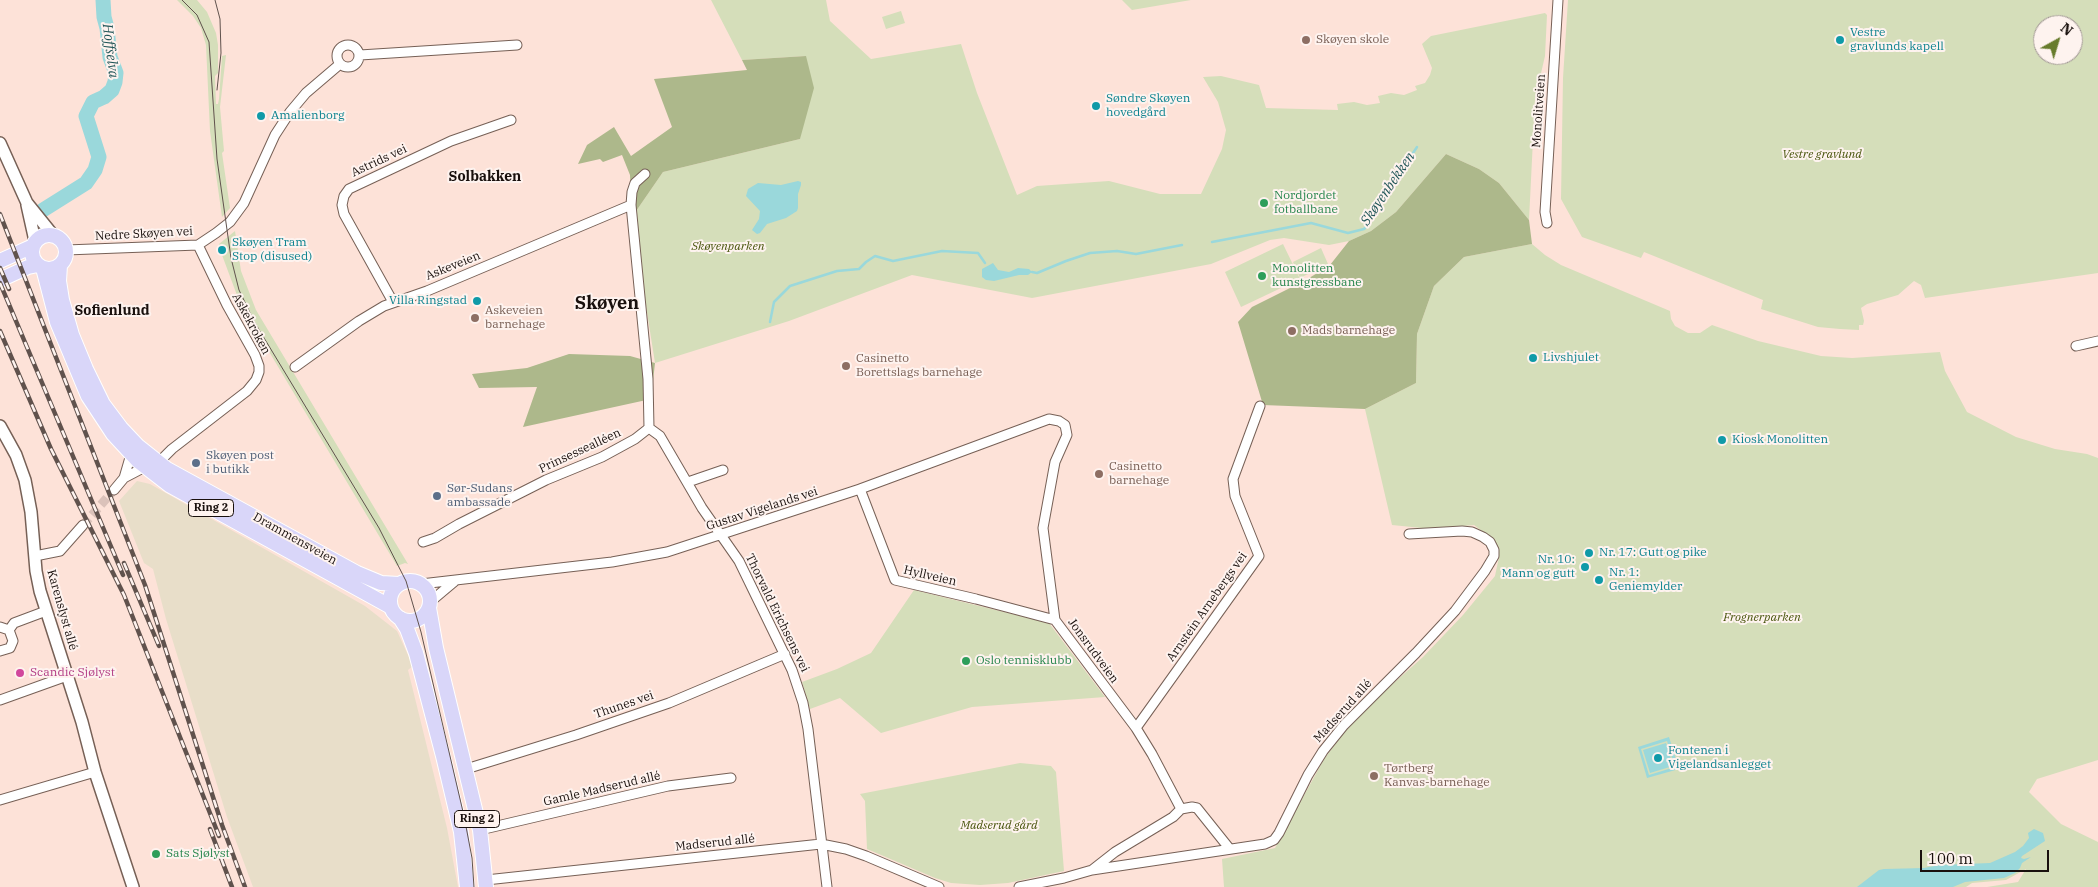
<!DOCTYPE html>
<meta charset="utf-8">
<style>
body{margin:0}
#map{position:relative;width:2098px;height:887px;overflow:hidden;background:#fde2d8;font-family:"IBM Plex Serif",serif}
canvas{display:block}
.north{position:absolute;left:2033px;top:15px;width:50px;height:50px;box-sizing:border-box;background:#fef3ef;border:1px solid #a29895;border-radius:50%;rotate:39deg;font-size:14px;font-weight:700;line-height:20px;text-align:center;color:#19100d}
.north::after{content:'';display:block;margin:auto;width:18px;height:22px;background:#687c2d;clip-path:polygon(50% 0,100% 100%,50% 72%,0 100%)}
.scale{position:absolute;left:1920px;top:850px;width:129px;height:22px;box-sizing:border-box;border:2px solid #19100d;border-top:0;padding-left:6px;font-size:15px;line-height:18px;white-space:nowrap;color:#19100d;-webkit-text-stroke:4px #fef3ef;paint-order:stroke}
</style>
<div id="map">
<canvas width="2098" height="887"></canvas>
<div class="north">N</div>
<div class="scale">100 m</div>
</div>
<script>
const context = document.querySelector('canvas').getContext('2d');
context.lineJoin = 'round';
function paint(path, color) {
  context.fillStyle = color;
  context.fill(path, 'evenodd');
}
function poly(rows) {
  const path = new Path2D();
  for (const r of rows) {
    if (r.length === 3) {
      path.moveTo(r[0] + r[2], r[1]);
      path.arc(r[0], r[1], r[2], 0, 2 * Math.PI);
      continue;
    }
    path.moveTo(r[0], r[1]);
    for (let i = 2; i < r.length; i += 2) path.lineTo(r[i], r[i + 1]);
  }
  return path;
}
function stroke(path, color, width, dash) {
  context.strokeStyle = color;
  context.lineWidth = width;
  context.lineCap = dash ? 'butt' : 'round';
  context.setLineDash(dash || []);
  context.stroke(path);
}
function write(font, color, halo, rows, align = 'center') {
  context.font = font + ' "IBM Plex Serif",serif';
  context.lineWidth = 4;
  context.setLineDash([]);
  context.textBaseline = 'middle';
  context.strokeStyle = halo;
  context.fillStyle = color;
  for (const [text, x, y, turn = 0] of rows) {
    context.save();
    context.translate(x, y);
    context.rotate((+turn || 0) * Math.PI / 180);
    context.textAlign = isNaN(turn) ? turn : align;
    if (halo) context.strokeText(text, 0, 0);
    context.fillText(text, 0, 0);
    context.restore();
  }
}
paint(poly([
 [137,481,150,484,365,606,397,631,413,666,408,670,447,828,458,887,253,887,227,817,166,619,153,569,144,563,119,501]
]), '#e8dec9');
paint(poly([
 [177,0,197,0,207,12,216,33,218,45,218,73,215,76,216,104,218,104,219,99,222,56,226,55,220,107,224,151,222,153,230,208,222,217,210,131,206,45,201,28,193,16],
 [711,0,826,0,830,21,871,59,961,44,977,93,1017,195,1037,186,1109,181,1160,194,1201,194,1222,149,1226,130,1218,102,1203,77,1221,76,1259,85,1266,108,1338,110,1337,104,1354,102,1367,105,1380,103,1378,96,1391,93,1404,95,1417,90,1415,86,1425,83,1430,75,1432,68,1422,44,1431,36,1545,13,1547,15,1545,56,1535,99,1529,220,1499,183,1479,169,1446,154,1396,212,1371,231,1349,241,1329,245,1284,238,1270,240,1211,264,1032,298,912,275,789,321,655,363,632,217,663,172,800,139,806,56,742,60],
 [1122,0,1191,0,1132,10],
 [1568,0,2098,0,2098,273,1925,298,1921,285,1914,281,1898,295,1867,304,1861,308,1864,321,1863,325,1859,325,1859,330,1840,329,1818,327,1761,309,1763,300,1644,252,1641,258,1582,237,1561,199,1563,78],
 [2043,25,2073,25,2073,55,2043,55],
 [901,11,905,23,886,29,882,17],
 [235,231,241,271,256,310,408,564,405,563,397,566,246,313,244,314,222,255,225,254,224,246,219,246,219,244],
 [1283,244,1300,279,1241,307,1225,272],
 [1532,244,1545,255,1561,265,1670,311,1671,319,1675,326,1688,333,1700,333,1712,325,1758,341,1821,356,1852,358,1940,352,1945,371,1967,412,2016,437,2055,449,2087,454,2098,458,2098,760,2037,779,2029,792,2061,824,2098,842,2098,887,1987,887,2018,882,2026,869,2006,880,1972,883,1966,887,1224,887,1222,859,1275,848,1324,759,1345,731,1379,696,1423,657,1463,615,1495,576,1499,557,1494,540,1474,525,1432,529,1392,525,1365,409,1416,383,1417,334,1434,286,1464,257],
 [1321,248,1328,264,1300,278,1293,262],
 [914,590,1049,623,1105,697,972,707,881,733,840,698,810,709,802,682,837,669,871,653],
 [1020,763,1051,766,1056,772,1064,871,1008,883,980,885,951,883,935,878,867,849,865,801,860,794]
]), '#d5deba');
paint(poly([
 [806,56,814,88,800,139,663,172,632,217,630,175,622,155,603,162,600,159,578,164,587,145,614,127,631,156,672,127,654,79,747,70,742,60],
 [1446,154,1479,169,1499,183,1529,220,1532,244,1464,257,1434,286,1417,334,1416,383,1365,409,1263,405,1238,322,1252,307,1306,280,1330,265,1349,241,1371,231,1396,212],
 [569,354,630,356,655,363,651,399,523,427,537,387,479,388,472,374,527,368]
]), '#adb88b');
paint(poly([
 [798,181,801,182,801,185,798,194,798,208,797,211,786,218,767,224,760,233,757,234,752,230,759,219,760,211,746,196,748,189,758,183,781,185],
 [993,263,998,270,1009,272,1018,268,1029,269,1032,272,1028,275,1019,275,994,281,986,280,982,277,982,269],
 [1669,737,1679,769,1647,778,1638,747],
 [1667,741,1675,767,1649,775,1641,749],
 [1666,743,1673,766,1650,773,1643,750],
 [2034,829,2043,833,2045,841,2022,856,2021,858,2024,859,2031,857,2022,863,2020,868,2015,873,2004,878,1965,882,1953,887,1857,887,1879,870,1884,869,1924,868,1940,865,1990,863,2015,852,2023,846,2029,838,2028,833]
]), '#9ad8db');
stroke(poly([
 [1212,242,1311,223,1348,233,1364,229,1370,223,1380,203,1417,147],
 [1032,272,1037,273,1066,261,1090,253,1117,251,1136,254,1182,245],
 [770,322,774,302,790,286,837,271,859,269,866,262,875,256,893,261,942,251,978,253,985,263]
]), '#9ad8db', 2.5);
stroke(poly([
 [43,210,86,183,95,170,99,157,86,116,93,102,104,97,112,90,115,82,116,73,110,57,107,28,104,17,103,0]
]), '#9ad8db', 15);
stroke(poly([
 [83,525,114,490]
]), '#dbc2ba', 9, [9, 4.5]);
const minor = poly([
 [348,56,11],
 [360,55,517,45],
 [1547,223,1545,212,1558,0],
 [66,250,198,245,216,233,230,222,244,203,275,135,290,112,306,93,340,64],
 [393,302,344,214,342,205,344,196,349,189,451,141,511,120],
 [2076,346,2098,341],
 [295,367,359,321,384,306,427,291,631,205],
 [649,428,660,436,702,508,739,561,792,670,803,703,808,729,827,887],
 [158,463,172,449,247,391,256,380,259,372,259,366,255,355,227,305,198,245],
 [124,478,145,467],
 [688,482,723,470],
 [860,489,895,580,976,599,1055,620],
 [114,490,124,478,131,454],
 [423,542,435,538,459,524,546,480,602,457,635,439,649,428,648,379,631,205,632,192,635,183,645,174],
 [35,556,60,551,83,525],
 [421,584,612,562,667,552,860,489,1049,419,1059,421,1065,425,1067,435,1055,462,1043,528,1055,620,1136,728,1152,754,1181,809,1192,807,1197,808,1229,848],
 [430,602,455,581],
 [0,627,9,630,13,641,10,648,0,651],
 [9,630,14,623,46,611],
 [0,700,67,676],
 [1136,728,1259,556,1235,496,1233,479,1260,406],
 [466,769,576,735,669,703,785,654],
 [0,800,95,772],
 [480,830,668,786,731,778],
 [1092,870,1115,852,1173,817,1181,809],
 [486,880,821,844,846,849,866,856,939,887],
 [1019,887,1064,878,1092,870,1265,844,1274,840,1279,833,1308,775,1323,751,1344,725,1416,653,1455,611,1485,571,1494,556,1494,550,1490,542,1483,537,1472,532,1462,531,1409,534]
]);
const tertiary = poly([
 [0,143,27,203,52,234],
 [27,205,35,241],
 [0,426,16,455,25,480,31,512,36,571,40,591,82,722,95,772,133,887]
]);
const primary = poly([
 [49,252,17],
 [0,261,33,246],
 [60,265,59,281,62,300,72,335,86,369,103,404,121,428,138,446,167,469,357,573,381,583,399,584],
 [43,268,57,322,88,396,113,434,138,461,169,485,391,607],
 [0,280,28,267,38,265],
 [410,601,20],
 [429,608,436,648,480,830,486,887],
 [400,618,407,629,416,653,443,756,461,832,467,887]
]);
stroke(minor, '#766056', 11);
stroke(tertiary, '#766056', 14);
stroke(primary, '#fff', 16);
stroke(minor, '#fff', 9);
stroke(tertiary, '#fff', 11);
stroke(primary, '#d9d6f9', 14);
stroke(poly([
 [182,0,197,15,209,42,217,159,231,258,239,290,255,323,379,528,406,581,421,632,464,816,472,858,474,887],
 [215,0,220,19,221,53,217,90]
]), '#60524d', 1);
const rail = poly([
 [0,214,145,585,222,825,245,887],
 [0,268,9,289],
 [0,283,123,575],
 [0,331,51,449,124,595,219,836],
 [124,563,159,646],
 [210,829,232,887]
]);
stroke(rail, '#60524d', 4.5);
stroke(rail, '#fef3ef', 2.5, [8]);
for (const [x, y, r, color] of [
 [1306,40,5,"#8d6e63"],
 [1840,40,5,"#0f9aa8"],
 [1096,106,5,"#0f9aa8"],
 [261,116,5,"#0f9aa8"],
 [1264,203,5,"#2e9e5b"],
 [222,250,5,"#0f9aa8"],
 [1262,276,5,"#2e9e5b"],
 [477,301,5,"#0f9aa8"],
 [475,318,5,"#8d6e63"],
 [1292,331,5,"#8d6e63"],
 [1533,358,5,"#0f9aa8"],
 [846,366,5,"#8d6e63"],
 [1722,440,5,"#0f9aa8"],
 [196,463,5,"#5c6f8a"],
 [1099,474,5,"#8d6e63"],
 [437,496,5,"#5c6f8a"],
 [1589,553,5,"#0f9aa8"],
 [1585,567,5,"#0f9aa8"],
 [1599,580,5,"#0f9aa8"],
 [966,661,5,"#2e9e5b"],
 [20,673,5,"#d1479c"],
 [1658,758,5,"#0f9aa8"],
 [1374,776,5,"#8d6e63"],
 [156,854,5,"#2e9e5b"]
]) {
  const dot = new Path2D();
  dot.arc(x, y, r, 0, 2 * Math.PI);
  context.fillStyle = color;
  context.fill(dot);
  stroke(dot, '#fef3ef', 2);
}
for (const [x, y, w] of [
 [211,508,45],
 [477,819,45]
]) {
  const box = new Path2D();
  box.roundRect(x - w / 2, y - 8.5, w, 17, 4);
  context.fillStyle = '#fef3ef';
  context.fill(box);
  stroke(box, '#19100d', 1);
}
write('bold 11px', '#19100d', null, [
 ["Ring 2",211,508],
 ["Ring 2",477,819]
]);
write('12px', '#0d838f', '#fef3ef', [
 ["Vestre",1850,33],
 ["gravlunds kapell",1850,47],
 ["Søndre Skøyen",1106,99],
 ["hovedgård",1106,113],
 ["Amalienborg",271,116],
 ["Skøyen Tram",232,243],
 ["Stop (disused)",232,257],
 ["Villa Ringstad",467,301,"right"],
 ["Livshjulet",1543,358],
 ["Kiosk Monolitten",1732,440],
 ["Nr. 17: Gutt og pike",1599,553],
 ["Nr. 10:",1575,560,"right"],
 ["Mann og gutt",1575,574,"right"],
 ["Nr. 1:",1609,573],
 ["Geniemylder",1609,587],
 ["Fontenen i",1668,751],
 ["Vigelandsanlegget",1668,765]
], 'left');
write('12px', '#785e54', '#fef3ef', [
 ["Skøyen skole",1316,40],
 ["Askeveien",485,311],
 ["barnehage",485,325],
 ["Mads barnehage",1302,331],
 ["Casinetto",856,359],
 ["Borettslags barnehage",856,373],
 ["Casinetto",1109,467],
 ["barnehage",1109,481],
 ["Tørtberg",1384,769],
 ["Kanvas-barnehage",1384,783]
], 'left');
write('12px', '#19100d', '#fef3ef', [
 ["Monolitveien",1539,111,-86],
 ["Astrids vei",379,161,-25],
 ["Nedre Skøyen vei",144,234,-3],
 ["Askeveien",453,266,-22],
 ["Askekroken",251,324,62],
 ["Prinsessealléen",580,451,-25],
 ["Gustav Vigelands vei",762,509,-18],
 ["Drammensveien",295,539,29],
 ["Hyllveien",930,576,13],
 ["Arnstein Arnebergs vei",1207,607,-55],
 ["Karenslyst allé",62,610,74],
 ["Thorvald Erichsens vei",777,613,64],
 ["Jonsrudveien",1093,651,54],
 ["Thunes vei",624,705,-19],
 ["Madserud allé",1343,711,-48],
 ["Gamle Madserud allé",602,789,-13],
 ["Madserud allé",715,843,-6]
]);
write('italic 12px', '#4a560e', '#fef3ef', [
 ["Vestre gravlund",1822,155],
 ["Skøyenparken",728,247],
 ["Frognerparken",1762,618],
 ["Madserud gård",999,826]
]);
write('12px', '#27864d', '#fef3ef', [
 ["Nordjordet",1274,196],
 ["fotballbane",1274,210],
 ["Monolitten",1272,269],
 ["kunstgressbane",1272,283],
 ["Oslo tennisklubb",976,661],
 ["Sats Sjølyst",166,854]
], 'left');
write('12px', '#4e5e75', '#fef3ef', [
 ["Skøyen post",206,456],
 ["i butikk",206,470],
 ["Sør-Sudans",447,489],
 ["ambassade",447,503]
], 'left');
write('12px', '#b23c85', '#fef3ef', [
 ["Scandic Sjølyst",30,673]
], 'left');
write('italic 14px', '#215658', '#fef3ef', [
 ["Hoffselva",110,51,83],
 ["Skøyenbekken",1388,189,-56]
]);
write('bold 14px', '#19100d', '#fef3ef', [
 ["Solbakken",485,177],
 ["Sofienlund",112,311]
]);
write('bold 18px', '#19100d', '#fef3ef', [
 ["Skøyen",607,304]
]);
</script>
